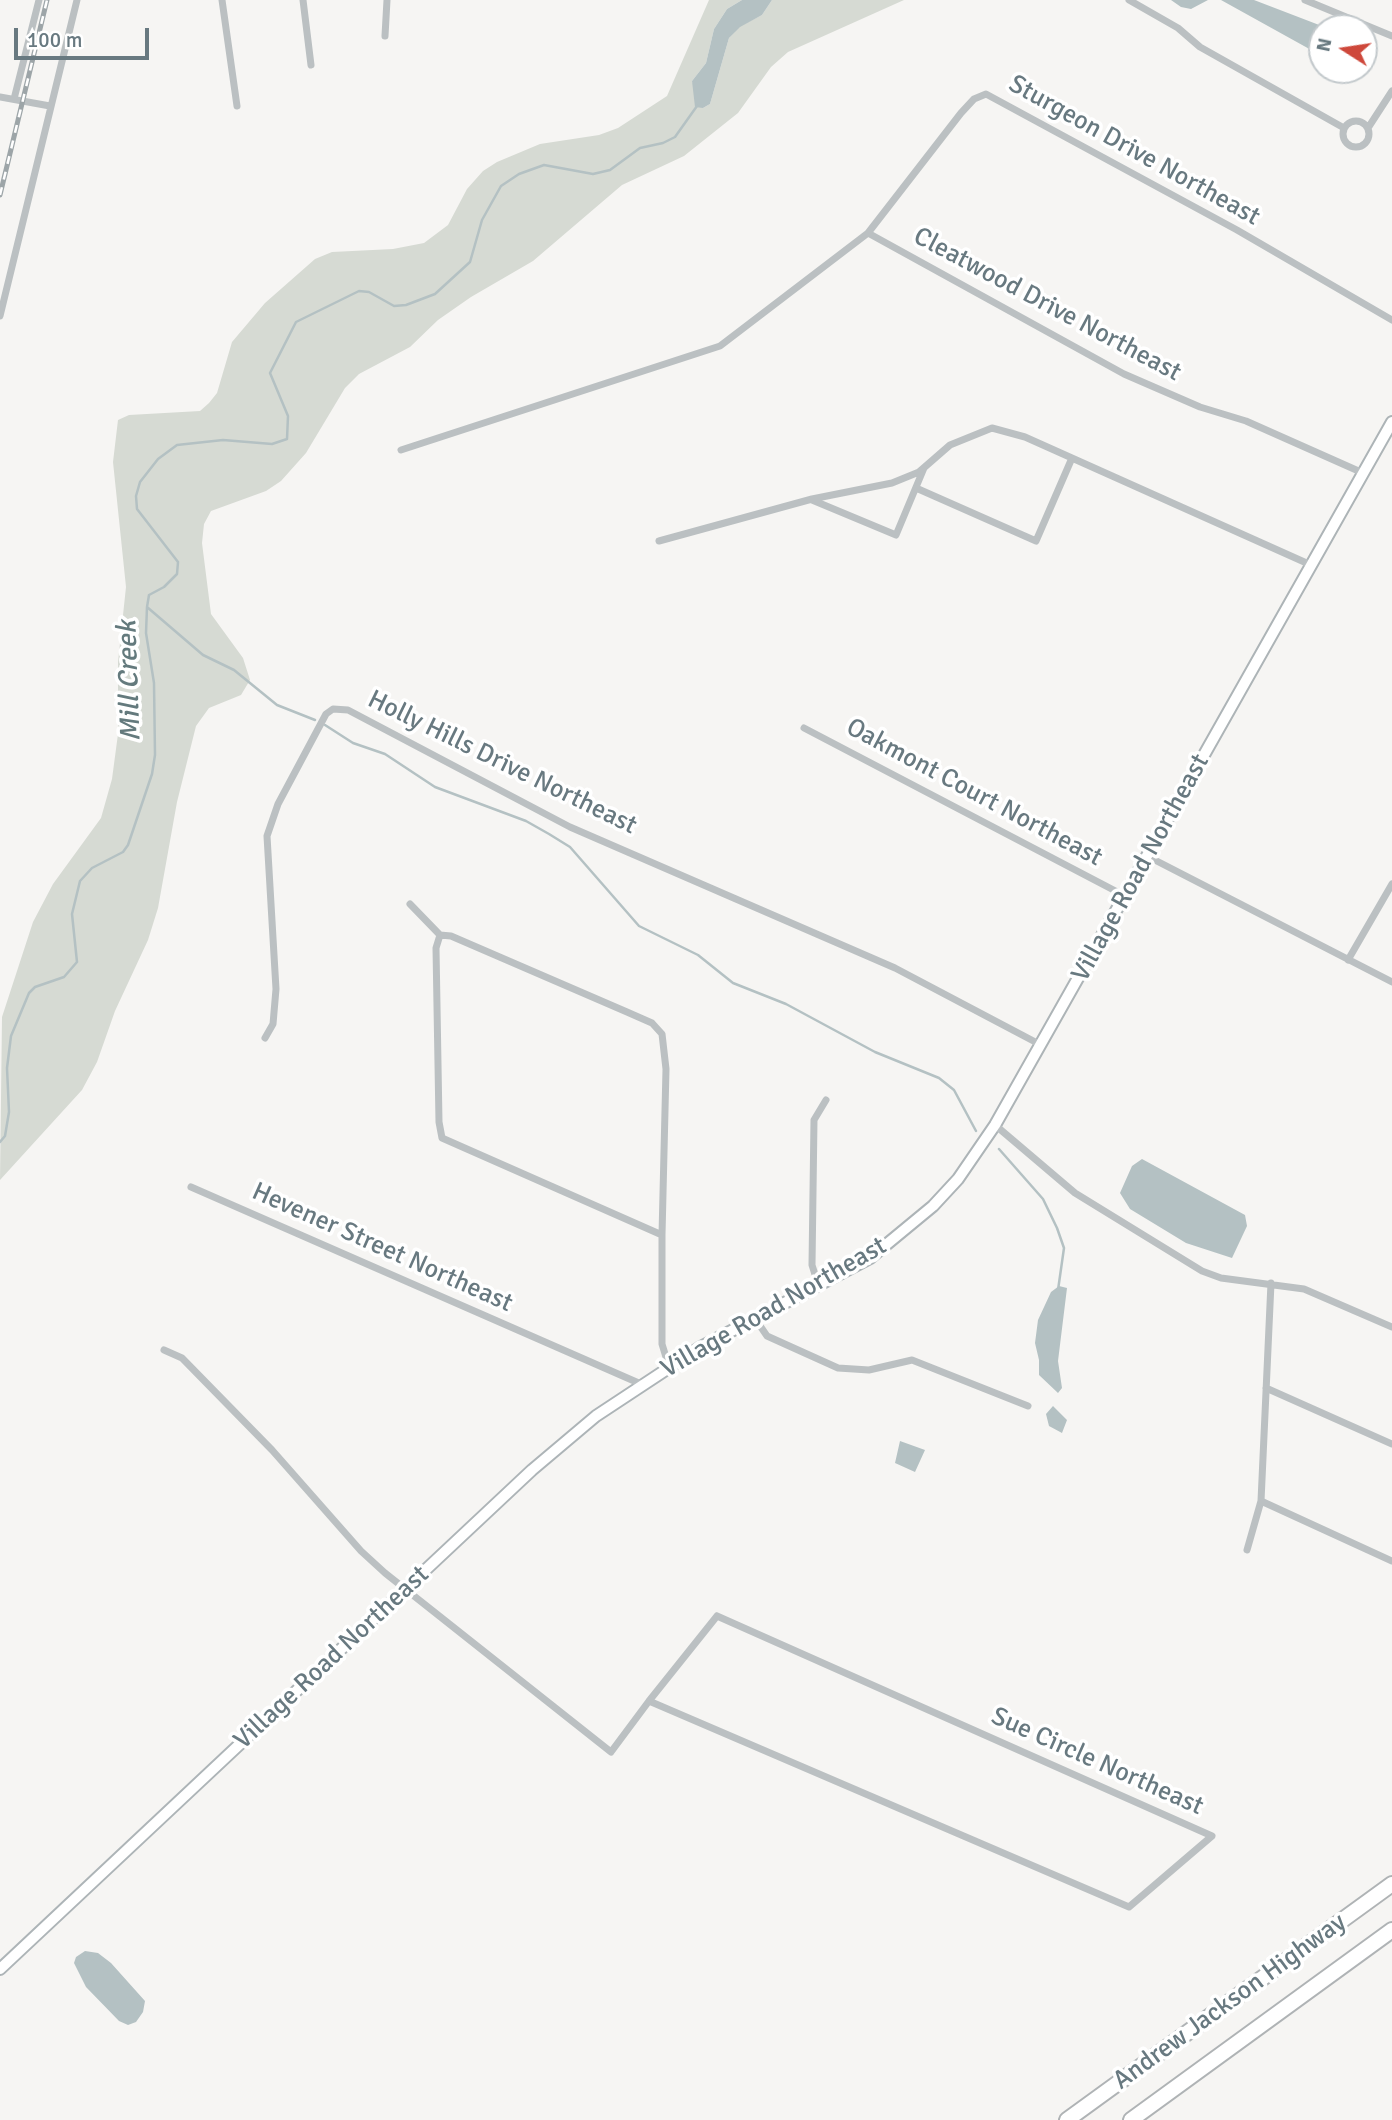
<!DOCTYPE html>
<style>
body{margin:0}
#map{position:relative;width:1392px;height:2120px;overflow:hidden;background:#f6f5f3;font-family:Signika,sans-serif}
canvas{display:block}
.north{position:absolute;left:1308px;top:14px;width:70px;height:70px;box-sizing:border-box;background:#fff;border:2px solid #c3c9cc;border-radius:50%;rotate:282deg;font-size:19px;font-weight:700;line-height:28px;text-align:center;color:#687980}
.north::after{content:'';display:block;margin:auto;width:24px;height:32px;background:#ce483b;clip-path:polygon(50% 0,100% 100%,50% 72%,0 100%)}
.scale{position:absolute;left:14px;top:28px;width:135px;height:32px;box-sizing:border-box;border:4px solid #687980;border-top:0;padding-left:9px;font-size:21px;line-height:24px;white-space:nowrap;color:#687980;-webkit-text-stroke:5px #fff;paint-order:stroke}
</style>
<div id="map">
<canvas width="1392" height="2120"></canvas>
<div class="north">N</div>
<div class="scale">100 m</div>
</div>
<script>
const context = document.querySelector('canvas').getContext('2d');
context.lineJoin = 'round';
function paint(path, color) {
  context.fillStyle = color;
  context.fill(path, 'evenodd');
}
function poly(rows) {
  const path = new Path2D();
  for (const r of rows) {
    if (r.length === 3) {
      path.moveTo(r[0] + r[2], r[1]);
      path.arc(r[0], r[1], r[2], 0, 2 * Math.PI);
      continue;
    }
    path.moveTo(r[0], r[1]);
    for (let i = 2; i < r.length; i += 2) path.lineTo(r[i], r[i + 1]);
  }
  return path;
}
function stroke(path, color, width, dash) {
  context.strokeStyle = color;
  context.lineWidth = width;
  context.lineCap = dash ? 'butt' : 'round';
  context.setLineDash(dash || []);
  context.stroke(path);
}
function write(font, color, halo, rows, align = 'center') {
  context.font = font + ' Signika,sans-serif';
  context.lineWidth = 7;
  context.setLineDash([]);
  context.textBaseline = 'middle';
  context.strokeStyle = halo;
  context.fillStyle = color;
  for (const [text, x, y, turn = 0] of rows) {
    context.save();
    context.translate(x, y);
    context.rotate((+turn || 0) * Math.PI / 180);
    context.textAlign = isNaN(turn) ? turn : align;
    if (halo) context.strokeText(text, 0, 0);
    context.fillText(text, 0, 0);
    context.restore();
  }
}
paint(poly([
 [709,0,742,0,727,9,714,29,706,63,692,81,703,108,710,104,729,38,740,26,762,15,772,0,904,0,788,52,771,67,738,113,684,156,622,185,533,261,471,297,438,320,410,347,359,374,345,388,306,453,281,481,266,491,211,511,204,524,202,543,211,614,243,658,250,680,241,695,209,708,196,726,177,802,158,908,148,940,115,1011,97,1062,82,1090,0,1180,2,1017,33,922,53,884,101,818,112,779,118,734,118,662,126,587,113,462,118,420,129,415,200,411,209,403,217,393,232,342,265,303,315,259,332,252,393,249,424,243,448,225,467,189,483,171,497,162,540,144,599,135,618,128,667,96]
]), '#d6dad3');
paint(poly([
 [742,0,772,0,762,15,740,27,729,38,710,104,703,108,695,107,692,81,706,63,714,29,727,9],
 [1171,0,1208,0,1191,9,1181,7],
 [1221,0,1254,0,1327,28,1322,28,1322,56],
 [1142,1159,1245,1215,1247,1226,1232,1258,1186,1243,1130,1209,1120,1193,1132,1166],
 [1059,1286,1067,1288,1058,1361,1062,1388,1058,1393,1039,1375,1039,1360,1035,1343,1038,1320,1051,1292],
 [1053,1406,1067,1420,1062,1433,1049,1426,1046,1414],
 [900,1441,925,1450,915,1472,895,1463],
 [85,1951,98,1953,111,1963,145,2001,143,2012,136,2022,128,2025,119,2021,86,1987,74,1963,76,1957]
]), '#b4c1c3');
stroke(poly([
 [147,607,203,655,234,670,277,705,315,720],
 [325,725,353,743,385,754,435,787,526,821,549,834,570,847,639,926,698,955,733,983,786,1004,875,1052,939,1078,954,1090,976,1131],
 [0,1142,5,1136,9,1112,7,1068,11,1036,29,993,35,987,64,977,77,962,72,914,80,881,92,868,123,852,128,845,152,774,155,755,154,683,146,633,147,607,149,595,164,587,177,574,178,562,137,509,136,496,140,482,158,459,177,445,223,440,272,444,287,439,288,416,270,373,296,322,359,291,369,292,394,306,406,305,435,294,470,262,482,220,501,186,519,174,544,165,593,174,610,170,640,148,663,143,675,137,697,106],
 [999,1149,1043,1199,1057,1228,1064,1248,1058,1290]
]), '#b4c1c3', 2.5);
const secondary = poly([
 [0,1969,532,1470,596,1416,699,1348,870,1258,933,1206,958,1179,995,1125,1392,422]
]);
const motorway = poly([
 [1067,2120,1392,1884],
 [1131,2120,1392,1930]
]);
stroke(secondary, '#adb4b7', 14);
stroke(motorway, '#afb3b5', 18);
stroke(poly([
 [222,0,237,106],
 [303,0,311,65],
 [1129,0,1178,28,1200,47,1344,128],
 [1305,0,1392,36],
 [385,36,387,0],
 [0,97,50,106],
 [14,99,39,0],
 [1356,134,13],
 [1368,128,1392,91],
 [868,233,1124,374,1200,407,1246,421,1363,473],
 [0,316,77,0],
 [401,450,720,346,868,233,961,113,974,99,986,94,1237,230,1392,320],
 [916,488,1036,541,1072,458],
 [812,500,896,535,924,468],
 [659,541,812,499,892,483,919,472,950,445,992,428,1025,437,1311,565],
 [804,728,1125,896],
 [1147,856,1392,982],
 [410,904,440,935],
 [440,935,451,936,627,1012,652,1023,662,1034,666,1069,662,1235,442,1138,439,1122,436,948,440,935],
 [1348,960,1392,884],
 [265,1038,273,1024,276,989,267,836,278,804,326,714,333,709,348,710,570,827,895,968,1041,1045],
 [995,1125,1075,1193,1202,1271,1221,1278,1304,1289,1392,1327],
 [191,1187,641,1384],
 [662,1235,662,1344,669,1367],
 [818,1284,812,1265,814,1120,826,1100],
 [754,1317,767,1336,838,1368,869,1370,912,1360,1028,1406],
 [164,1350,182,1358,272,1450,361,1551,385,1573,611,1752,649,1701],
 [1266,1388,1392,1444],
 [1261,1501,1392,1561],
 [1247,1550,1261,1501,1271,1283],
 [717,1616,1212,1836,1129,1907,649,1701,717,1616]
]), '#bbc0c2', 7);
stroke(secondary, '#fff', 10);
stroke(motorway, '#fff', 14);
const rail = poly([
 [0,195,47,0]
]);
stroke(rail, '#9da5a8', 5);
stroke(rail, '#fff', 2.5, [8]);
write('26px', '#687980', '#fff', [
 ["Sturgeon Drive Northeast",1134,151,29],
 ["Cleatwood Drive Northeast",1047,305,28],
 ["Holly Hills Drive Northeast",502,763,26],
 ["Oakmont Court Northeast",974,793,28],
 ["Village Road Northeast",1141,868,-61],
 ["Hevener Street Northeast",382,1248,24],
 ["Village Road Northeast",774,1308,-30],
 ["Village Road Northeast",332,1658,-43],
 ["Sue Circle Northeast",1097,1762,24],
 ["Andrew Jackson Highway",1230,2002,-36]
]);
write('italic 28px', '#647a7d', '#fff', [
 ["Mill Creek",130,681,-92]
]);
</script>
